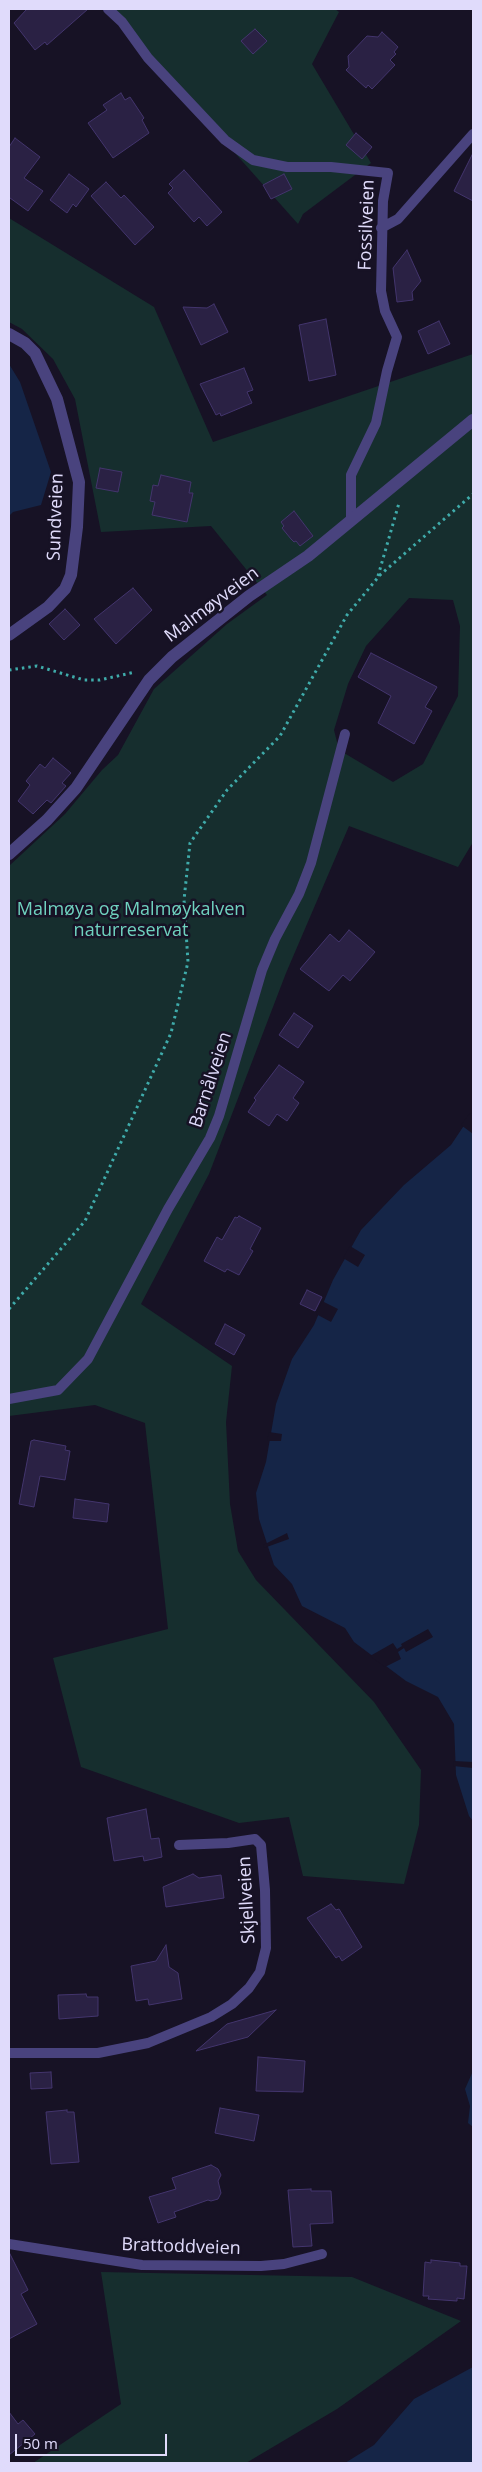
<!DOCTYPE html>
<meta charset="utf-8">
<style>
body{margin:0}
#map{position:relative;width:482px;height:2472px;overflow:hidden;background:#171225;font-family:"Open Sans",sans-serif}
canvas{display:block}
.frame{position:absolute;inset:0;border:10px solid #e0dbfb;pointer-events:none}
.scale{position:absolute;left:15px;top:2434px;width:152px;height:22px;box-sizing:border-box;border:2px solid #e0dbfb;border-top:0;padding-left:6px;font-size:15px;line-height:18px;white-space:nowrap;color:#e0dbfb;-webkit-text-stroke:4px #171225;paint-order:stroke}
</style>
<div id="map">
<canvas width="482" height="2472"></canvas>
<div class="frame"></div>
<div class="scale">50 m</div>
</div>
<script>
const context = document.querySelector('canvas').getContext('2d');
context.lineJoin = 'round';
function paint(path, color) {
  context.fillStyle = color;
  context.fill(path, 'evenodd');
}
function poly(rows) {
  const path = new Path2D();
  for (const r of rows) {
    path.moveTo(r[0], r[1]);
    for (let i = 2; i < r.length; i += 2) path.lineTo(r[i], r[i + 1]);
  }
  return path;
}
function stroke(path, color, width, dash) {
  context.strokeStyle = color;
  context.lineWidth = width;
  context.lineCap = dash ? 'butt' : 'round';
  context.setLineDash(dash || []);
  context.stroke(path);
}
function write(font, color, halo, rows, align = 'center') {
  context.font = font + ' "Open Sans",sans-serif';
  context.lineWidth = 5;
  context.setLineDash([]);
  context.textBaseline = 'middle';
  context.strokeStyle = halo;
  context.fillStyle = color;
  for (const [text, x, y, turn = 0] of rows) {
    context.save();
    context.translate(x, y);
    context.rotate((+turn || 0) * Math.PI / 180);
    context.textAlign = isNaN(turn) ? turn : align;
    if (halo) context.strokeText(text, 0, 0);
    context.fillText(text, 0, 0);
    context.restore();
  }
}
paint(poly([
 [107,9,335,9,339,12,312,64,371,163,303,214,298,224],
 [9,218,154,307,213,442,473,354,473,842,458,867,349,826,286,973,209,1174,141,1304,232,1366,226,1422,230,1504,238,1551,256,1580,374,1702,421,1770,419,1825,404,1884,303,1876,289,1817,239,1823,81,1767,53,1658,168,1629,145,1423,95,1405,9,1416,9,866,65,814,102,770,118,755,154,689,227,624,267,595,211,526,101,532,75,399,53,359,22,329,9,322],
 [409,598,453,600,460,626,458,696,423,764,393,782,339,750,334,730,348,684,366,646],
 [101,2272,352,2277,461,2321,337,2409,246,2463,33,2463,121,2404]
]), '#162e2e');
paint(poly([
 [9,364,20,382,51,472,41,505,13,512,9,516],
 [473,1112,473,1821,469,1816,456,1775,454,1724,438,1697,406,1681,354,1642,345,1628,302,1606,292,1584,274,1565,259,1519,256,1493,266,1462,276,1404,292,1359,314,1325,333,1280,361,1230,404,1185,451,1145],
 [473,2071,473,2127,468,2123,470,2106,465,2089],
 [473,2367,473,2463,345,2463,374,2445,414,2399]
]), '#152547');
paint(poly([
 [470,1113,473,1115,473,1134,461,1125],
 [350,1246,365,1255,358,1267,343,1258],
 [322,1301,338,1309,331,1322,316,1314],
 [269,1432,282,1434,281,1441,267,1441],
 [287,1533,289,1539,264,1548,263,1545],
 [428,1629,433,1637,406,1652,404,1648,398,1652,401,1659,385,1667,370,1656,393,1643,397,1649,402,1646,401,1644],
 [454,1761,473,1762,473,1768,453,1766]
]), '#171225');
const building = poly([
 [27,9,88,9,47,45,45,42,35,50,14,23,27,9],
 [255,29,267,41,253,54,241,41,255,29],
 [382,32,398,47,394,52,396,54,390,60,395,65,372,89,368,85,366,88,346,70,349,67,348,56,367,36,378,37,382,32],
 [121,93,125,100,130,97,144,118,142,120,149,133,113,158,88,123,107,110,103,105,121,93],
 [356,133,372,147,362,159,346,145,356,133],
 [15,138,40,157,24,178,43,191,28,211,10,198,9,199,9,147,15,138],
 [473,153,473,201,454,191,473,153],
 [184,170,222,212,207,226,199,217,194,222,168,193,173,188,169,184,184,170],
 [69,174,89,189,76,207,73,204,67,213,50,200,69,174],
 [284,174,292,189,271,199,263,185,284,174],
 [106,182,121,198,124,195,154,227,135,245,91,196,106,182],
 [407,250,421,281,412,292,413,300,397,302,393,268,407,250],
 [214,304,228,332,201,345,183,307,207,308,214,304],
 [326,319,336,375,309,381,299,325,326,319],
 [439,321,450,344,428,354,418,331,439,321],
 [244,368,253,390,247,392,252,403,221,416,220,413,216,415,200,384,244,368],
 [100,468,122,472,118,492,96,488,100,468],
 [161,475,191,482,189,493,193,493,187,522,152,515,155,502,150,501,153,485,158,486,161,475],
 [294,511,313,536,300,546,296,541,294,542,291,539,282,528,284,526,281,522,294,511],
 [133,588,152,610,116,644,94,619,133,588],
 [65,609,80,625,64,640,49,624,65,609],
 [371,653,437,687,425,707,432,711,414,744,378,723,391,696,358,677,371,653],
 [53,758,71,773,62,783,66,786,51,803,47,800,33,814,18,801,30,785,26,781,40,764,45,768,53,758],
 [349,930,375,952,350,981,343,975,329,991,300,969,330,934,339,942,349,930],
 [294,1013,313,1026,298,1048,279,1035,294,1013],
 [279,1065,304,1082,293,1098,299,1103,287,1121,277,1114,269,1126,248,1112,256,1100,254,1098,279,1065],
 [239,1216,261,1228,250,1249,253,1251,239,1275,227,1269,225,1272,204,1261,217,1237,222,1240,235,1217,237,1218,239,1216],
 [307,1290,322,1297,315,1311,300,1304,307,1290],
 [225,1324,245,1335,234,1355,215,1344,225,1324],
 [34,1440,66,1446,65,1450,70,1451,65,1480,40,1476,34,1507,19,1504,31,1441,34,1440],
 [75,1499,109,1504,107,1522,73,1518,75,1499],
 [146,1809,151,1839,159,1838,162,1857,144,1861,143,1856,114,1861,107,1818,146,1809],
 [193,1874,199,1878,221,1875,224,1898,166,1907,163,1887,193,1874],
 [331,1904,336,1910,339,1909,362,1947,342,1961,339,1956,336,1958,307,1918,331,1904],
 [166,1945,169,1967,178,1973,182,1999,149,2005,148,1999,136,2001,131,1966,156,1961,166,1945],
 [86,1994,87,1997,98,1997,98,2016,59,2019,58,1995,86,1994],
 [276,2010,248,2037,196,2051,227,2024,276,2010],
 [258,2057,305,2061,303,2092,256,2091,258,2057],
 [51,2072,52,2088,31,2089,30,2073,51,2072],
 [220,2108,259,2115,254,2141,215,2133,220,2108],
 [67,2110,67,2112,74,2112,79,2162,51,2164,46,2112,67,2110],
 [211,2165,218,2169,221,2175,218,2181,221,2193,218,2199,211,2201,208,2200,174,2212,176,2217,158,2223,149,2197,176,2189,172,2178,211,2165],
 [311,2189,311,2191,331,2191,333,2223,310,2224,312,2246,293,2247,288,2190,311,2189],
 [9,2252,28,2290,21,2294,37,2324,9,2339,9,2252],
 [431,2260,460,2263,460,2266,467,2266,464,2299,457,2298,457,2301,428,2299,429,2296,423,2296,425,2262,431,2263,431,2260],
 [9,2412,18,2424,23,2420,35,2434,9,2455,9,2412]
]);
paint(building, '#2a2144');
stroke(building, '#43356d', 1);
stroke(poly([
 [378,576,399,503],
 [9,670,37,666,84,680,100,680,135,672],
 [9,1309,85,1221,171,1033,188,962,184,900,190,843,227,790,280,736,347,615,380,575,473,494]
]), '#3fabaa', 3, [2.5, 4]);
stroke(poly([
 [108,9,122,22,148,58,225,140,253,160,287,167,331,167,388,173,383,201,381,291,385,311,397,337,387,371,376,423,351,475,351,520],
 [381,228,398,219,473,134],
 [9,1399,58,1390,88,1359,168,1209,210,1138,219,1116,262,970,275,939,299,894,311,863,345,734],
 [9,2053,98,2053,148,2043,211,2017,232,2004,249,1988,260,1972,266,1948,265,1890,261,1845,255,1839,228,1843,179,1845],
 [9,2244,142,2265,261,2266,284,2264,322,2254]
]), '#49437e', 10);
stroke(poly([
 [9,334,25,343,35,353,57,399,79,482,77,527,71,575,65,589,48,607,9,635],
 [9,854,47,820,76,788,149,680,172,657,249,596,308,556,473,420]
]), '#49437e', 12);
write('18px', '#e0dbfb', '#171225', [
 ["Fossilveien",367,225,-88],
 ["Sundveien",56,517,-88],
 ["Malmøyveien",212,605,-37],
 ["Barnålveien",211,1080,-72],
 ["Skjellveien",247,1900,-93],
 ["Brattoddveien",181,2247,2]
]);
write('18px', '#6fd2bf', '#171225', [
 ["Malmøya og Malmøykalven",131,910],
 ["naturreservat",131,931]
]);
</script>
